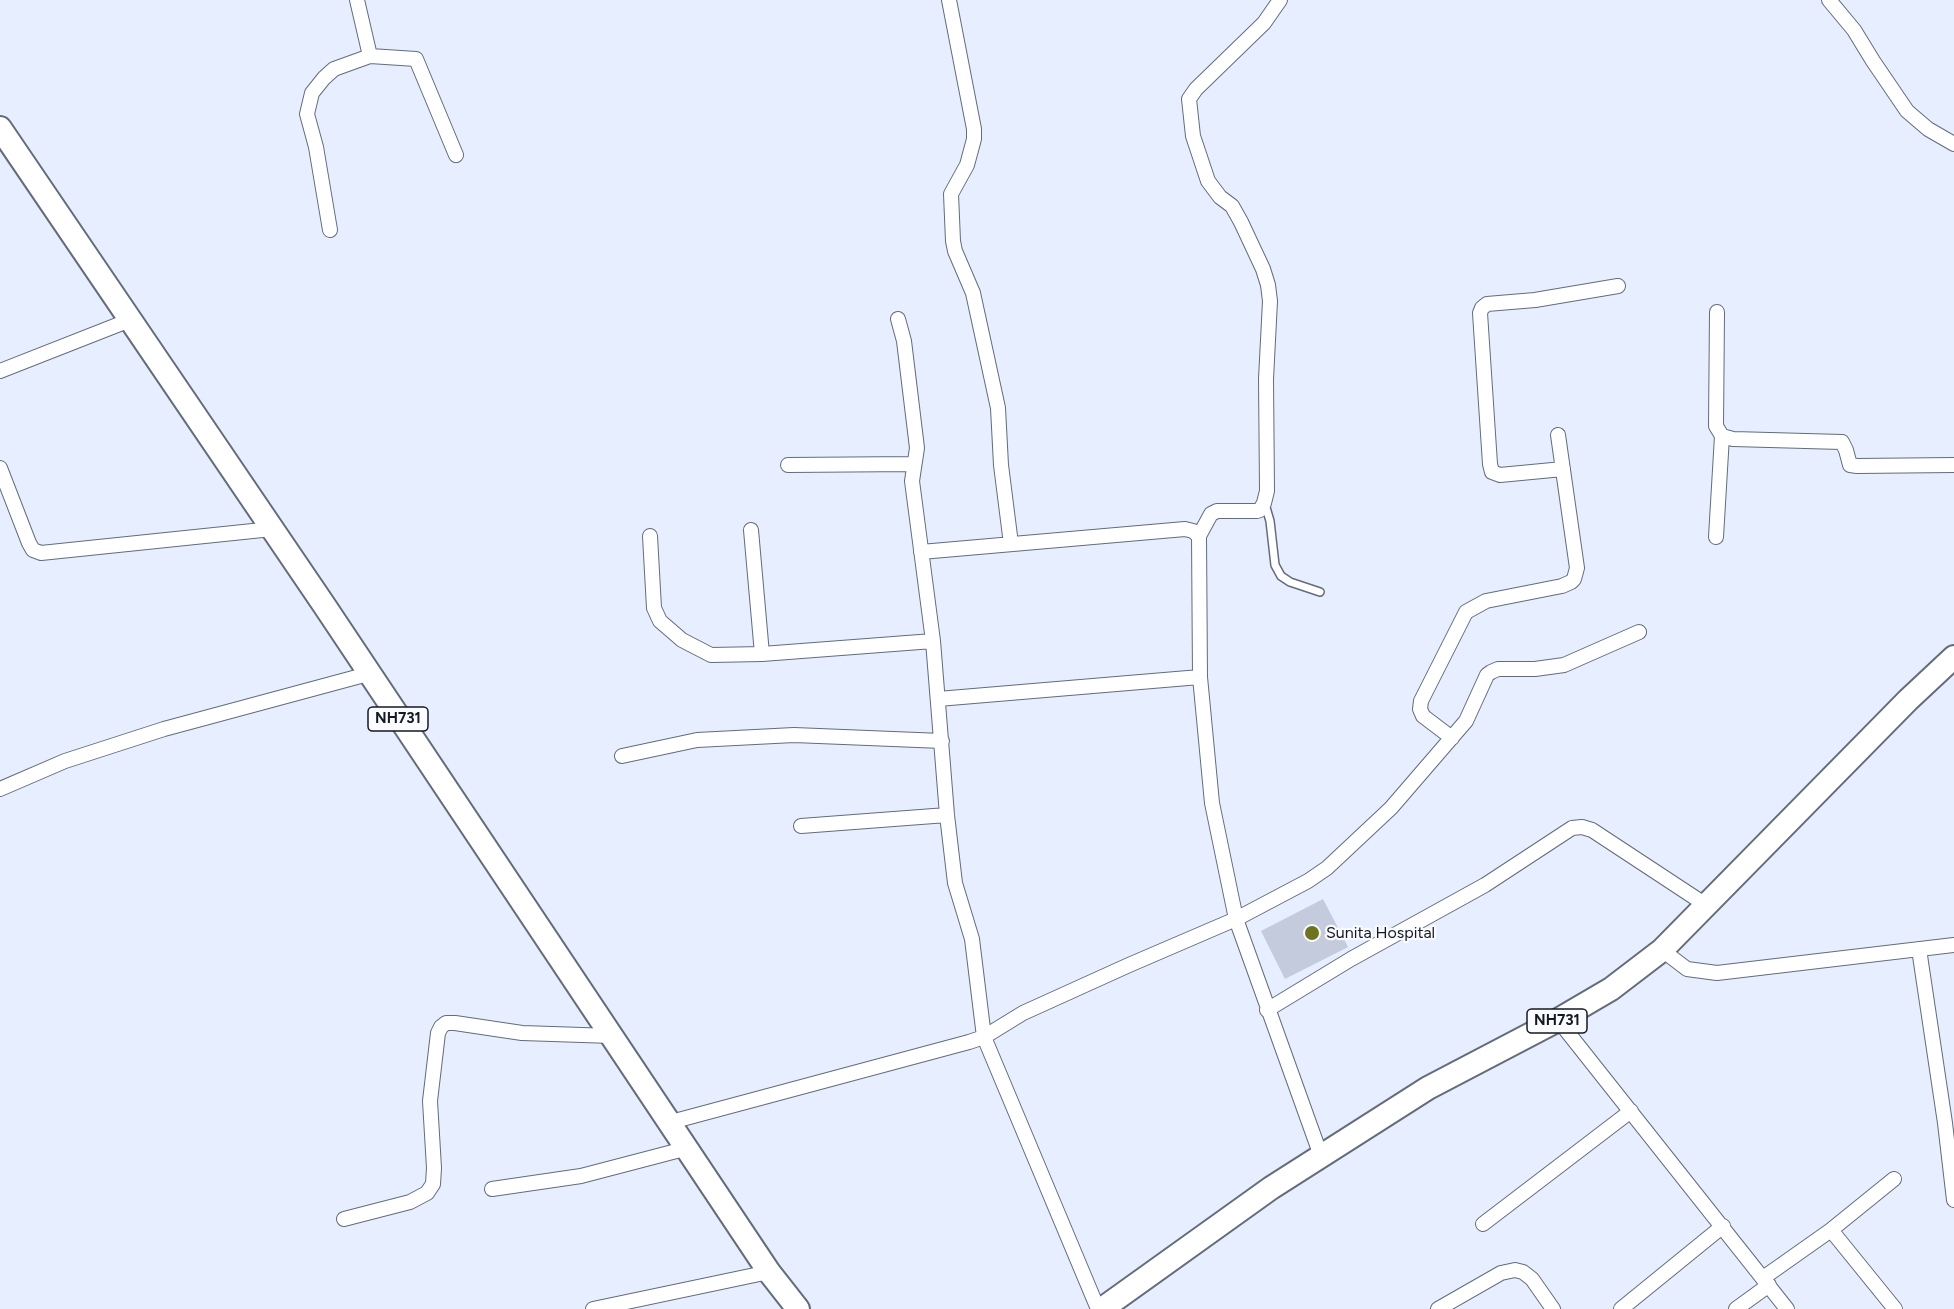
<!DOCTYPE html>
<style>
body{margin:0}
canvas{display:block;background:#e6eeff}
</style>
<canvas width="1954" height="1309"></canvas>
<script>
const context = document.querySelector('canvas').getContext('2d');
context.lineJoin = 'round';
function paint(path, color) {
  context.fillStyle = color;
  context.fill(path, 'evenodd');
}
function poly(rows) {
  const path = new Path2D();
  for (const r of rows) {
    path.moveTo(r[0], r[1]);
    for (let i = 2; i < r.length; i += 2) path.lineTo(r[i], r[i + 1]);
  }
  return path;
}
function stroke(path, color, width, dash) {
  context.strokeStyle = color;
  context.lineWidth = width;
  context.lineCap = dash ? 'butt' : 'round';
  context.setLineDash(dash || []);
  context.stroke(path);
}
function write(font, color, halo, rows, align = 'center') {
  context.font = font + ' Figtree,sans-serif';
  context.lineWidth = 4.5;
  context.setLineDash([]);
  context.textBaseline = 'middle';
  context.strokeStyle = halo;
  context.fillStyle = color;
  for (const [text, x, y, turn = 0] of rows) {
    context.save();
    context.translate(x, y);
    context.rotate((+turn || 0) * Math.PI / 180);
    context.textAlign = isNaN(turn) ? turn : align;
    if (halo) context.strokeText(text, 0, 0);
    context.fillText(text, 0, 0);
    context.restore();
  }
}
paint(poly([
 [1323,899,1348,947,1285,979,1261,931]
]), '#c3cbdc');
const service = poly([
 [1265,504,1270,521,1275,565,1281,576,1290,582,1320,592]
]);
const minor = poly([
 [357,0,370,56,416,59,456,155],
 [949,0,974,129,974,139,967,165,951,194,953,241,955,251,973,293,998,408,1001,465,1011,544],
 [1829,0,1854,30,1873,61,1907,111,1928,129,1954,144],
 [330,230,316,147,307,114,312,93,324,78,334,69,370,56],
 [1717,312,1716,426,1722,436,1733,439,1842,442,1846,450,1850,465,1857,466,1954,465],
 [898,319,904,341,917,448,912,481,933,641,947,815,955,883,972,939,984,1037,1098,1309],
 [0,371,130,320],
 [788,465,913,464],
 [0,468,29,543,33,550,41,553,272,529],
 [1563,469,1500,475,1492,472,1490,464,1480,313,1482,308,1487,304,1535,300,1618,286],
 [751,530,762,654],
 [650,536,654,608,660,621,682,640,711,655,762,654,933,641],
 [1199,536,1211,514,1217,511,1257,511,1260,510,1264,503,1267,491,1266,379,1270,301,1268,285,1263,269,1241,222,1232,206,1220,197,1208,181,1193,136,1189,99,1196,89,1264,23,1280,0],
 [1716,537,1722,436],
 [921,552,1185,529,1193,531,1199,536,1200,677,1212,803,1236,919,1321,1156],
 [938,699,1200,677],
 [1452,738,1423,716,1420,709,1421,701,1466,612,1486,601,1562,586,1571,582,1574,579,1577,568,1558,435],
 [622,756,697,740,794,735,942,741],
 [0,789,65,761,164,729,368,674],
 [801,826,947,815],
 [1919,949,1945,1123,1954,1200],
 [1662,950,1687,969,1717,973,1954,945],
 [1267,1010,1351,959,1485,885,1572,828,1582,827,1592,830,1706,905],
 [1558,1020,1787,1309],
 [671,1122,969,1042,984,1037,1023,1013,1129,965,1236,919,1308,881,1327,868,1391,808,1466,721,1487,675,1491,672,1498,669,1535,669,1564,665,1639,632],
 [492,1189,581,1176,688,1148],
 [344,1219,410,1202,427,1193,433,1184,434,1168,430,1101,438,1033,441,1027,446,1023,455,1023,522,1033,612,1036],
 [1483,1224,1631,1111],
 [1831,1230,1895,1309],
 [1763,1278,1831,1230,1894,1179],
 [593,1309,769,1272],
 [1438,1309,1501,1273,1515,1270,1523,1272,1532,1279,1553,1309],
 [1621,1309,1723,1226],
 [1736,1309,1769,1285]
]);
const trunk = poly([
 [0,128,324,605,769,1272,798,1309],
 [1102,1309,1271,1188,1428,1088,1558,1020,1611,989,1662,950,1908,700,1954,657]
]);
stroke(service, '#646c7a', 10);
stroke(minor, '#646c7a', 16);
stroke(trunk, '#646c7a', 26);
stroke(service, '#fff', 7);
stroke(minor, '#fff', 14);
stroke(trunk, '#fff', 22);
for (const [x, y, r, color] of [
 [1312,933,8,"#6e741d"]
]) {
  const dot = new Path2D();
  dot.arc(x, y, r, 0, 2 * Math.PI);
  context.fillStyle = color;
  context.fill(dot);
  stroke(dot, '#f9fbff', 2);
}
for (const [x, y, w] of [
 [398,719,60],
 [1557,1021,60]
]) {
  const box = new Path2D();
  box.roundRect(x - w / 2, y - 12, w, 24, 4.5);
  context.fillStyle = '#f9fbff';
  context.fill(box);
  stroke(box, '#16191f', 1.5);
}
write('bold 15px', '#16191f', null, [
 ["NH731",398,719],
 ["NH731",1557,1021]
]);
write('16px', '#16191f', '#f9fbff', [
 ["Sunita Hospital",1326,933]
], 'left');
</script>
